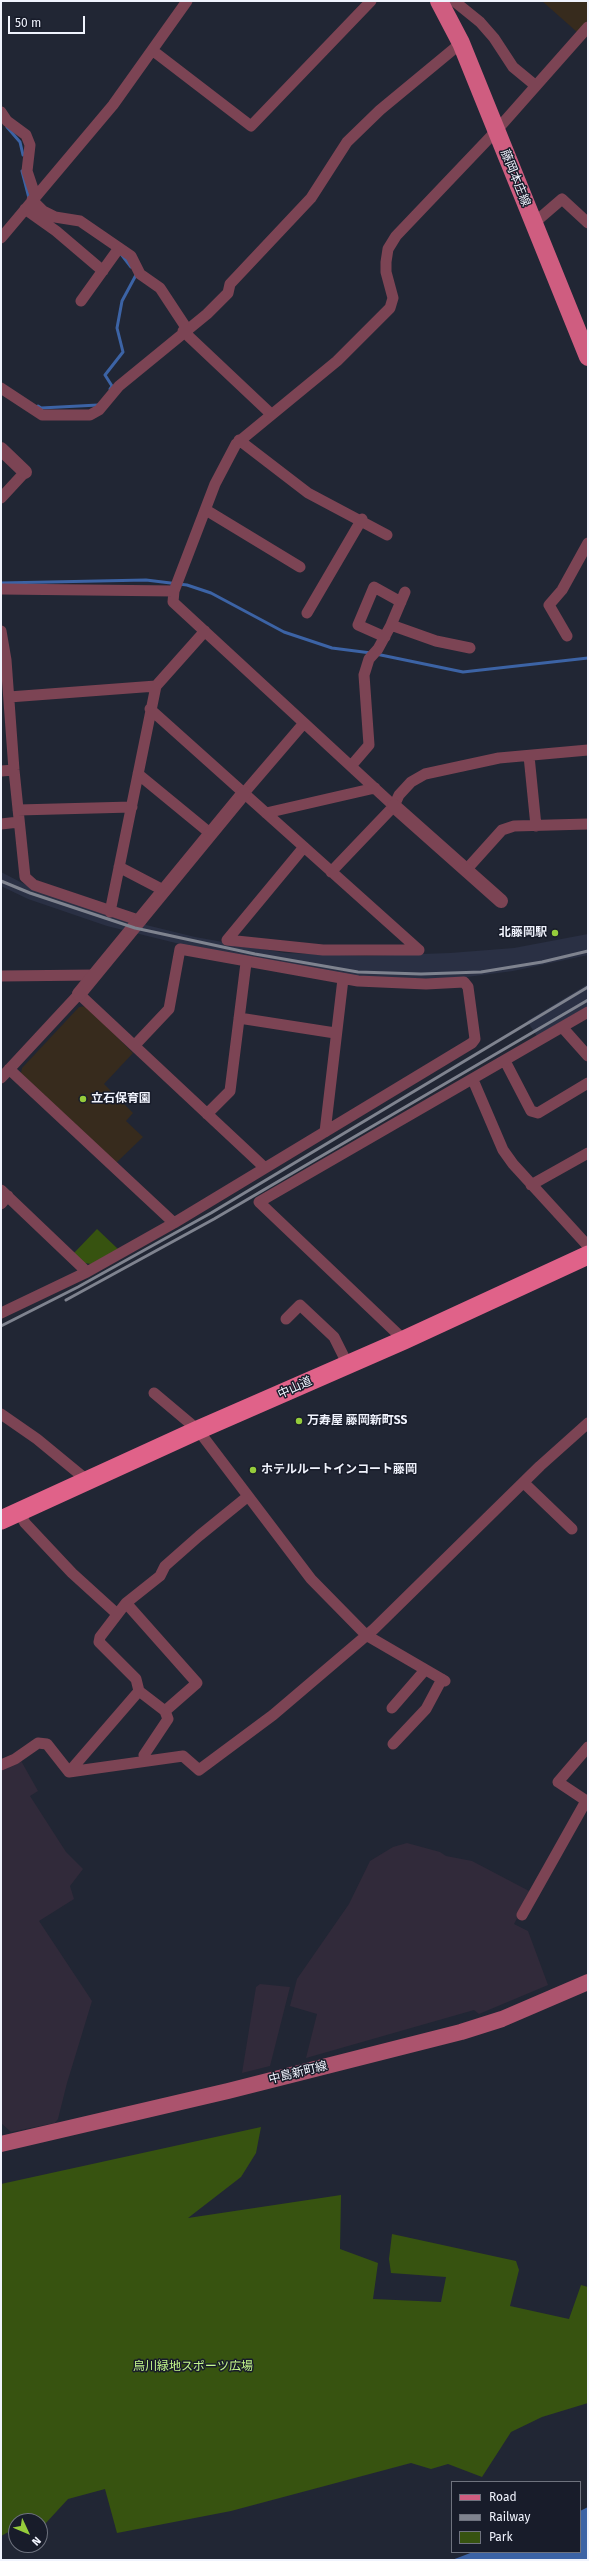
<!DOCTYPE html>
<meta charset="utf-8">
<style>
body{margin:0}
#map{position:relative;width:589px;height:2561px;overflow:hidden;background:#212634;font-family:"Fira Sans",sans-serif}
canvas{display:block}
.frame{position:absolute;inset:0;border:2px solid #f0f3fd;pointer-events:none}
.legend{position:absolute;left:451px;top:2481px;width:130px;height:72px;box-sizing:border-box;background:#181c2a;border:1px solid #6e727e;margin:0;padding:5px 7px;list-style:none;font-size:12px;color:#f0f3fd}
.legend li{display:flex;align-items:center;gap:8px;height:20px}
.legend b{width:20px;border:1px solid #6e727e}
.north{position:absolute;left:8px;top:2513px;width:40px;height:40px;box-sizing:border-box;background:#181c2a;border:1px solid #6e727e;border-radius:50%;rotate:134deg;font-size:11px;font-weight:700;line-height:16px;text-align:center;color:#f0f3fd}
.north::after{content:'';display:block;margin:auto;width:14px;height:18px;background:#95cc3b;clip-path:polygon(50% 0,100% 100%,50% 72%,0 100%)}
.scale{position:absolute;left:8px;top:16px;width:77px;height:18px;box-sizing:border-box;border:2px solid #f0f3fd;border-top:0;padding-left:5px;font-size:12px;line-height:14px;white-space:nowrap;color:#f0f3fd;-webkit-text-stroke:3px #181c2a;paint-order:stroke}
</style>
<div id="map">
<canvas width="589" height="2561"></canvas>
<div class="frame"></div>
<ul class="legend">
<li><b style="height:5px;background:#cf5d80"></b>Road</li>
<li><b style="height:5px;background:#7f838f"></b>Railway</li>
<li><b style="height:11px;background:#375310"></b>Park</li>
</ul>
<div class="north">N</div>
<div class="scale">50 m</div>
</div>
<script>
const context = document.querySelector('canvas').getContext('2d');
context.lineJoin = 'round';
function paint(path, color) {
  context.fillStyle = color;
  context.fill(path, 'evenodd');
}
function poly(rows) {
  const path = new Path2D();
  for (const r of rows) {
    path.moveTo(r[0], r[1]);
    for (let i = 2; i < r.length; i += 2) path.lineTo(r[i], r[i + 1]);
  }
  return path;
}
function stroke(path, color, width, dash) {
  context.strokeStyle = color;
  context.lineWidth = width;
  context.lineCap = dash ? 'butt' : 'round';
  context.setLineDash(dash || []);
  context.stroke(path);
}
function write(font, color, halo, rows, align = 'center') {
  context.font = font + ' "Fira Sans","Noto Sans JP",sans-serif';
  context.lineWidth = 3;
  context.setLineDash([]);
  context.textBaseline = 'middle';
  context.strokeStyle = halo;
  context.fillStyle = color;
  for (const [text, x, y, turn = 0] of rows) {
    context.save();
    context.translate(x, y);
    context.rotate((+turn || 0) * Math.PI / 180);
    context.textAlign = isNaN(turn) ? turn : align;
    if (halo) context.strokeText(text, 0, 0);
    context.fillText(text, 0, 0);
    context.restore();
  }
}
paint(poly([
 [1,872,32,888,142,924,195,937,285,953,366,956,450,953,514,948,588,934,588,955,513,971,451,979,358,978,192,947,107,926,28,899,1,886],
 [588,984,588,1006,537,1036,527,1021]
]), '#2a3044');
paint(poly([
 [20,1759,38,1791,30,1796,66,1852,83,1869,70,1886,74,1899,39,1921,92,2001,67,2083,58,2119,55,2123,11,2132,1,2123,1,1769],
 [407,1843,440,1852,446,1856,472,1861,531,1892,514,1924,528,1931,548,1985,479,2014,474,2010,306,2058,317,2014,290,2006,297,1979,349,1904,370,1861,393,1847],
 [260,1984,290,1987,270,2066,242,2073,256,1987]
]), '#312a3a');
paint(poly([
 [542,1,588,1,588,20,577,32],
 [86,1006,133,1053,104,1084,133,1113,126,1121,143,1137,116,1163,21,1073,22,1068,79,1007]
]), '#372b1d');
paint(poly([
 [97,1229,118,1249,91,1264,84,1263,74,1253],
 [261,2127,256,2153,241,2177,188,2218,341,2195,340,2249,378,2263,373,2299,441,2302,446,2277,391,2273,389,2259,392,2234,516,2261,519,2270,510,2306,569,2319,581,2285,588,2287,588,2403,542,2417,511,2432,482,2477,448,2464,431,2469,411,2463,231,2511,117,2533,105,2489,68,2499,45,2524,40,2525,40,2521,16,2521,16,2528,1,2536,1,2184]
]), '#375310');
paint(poly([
 [588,2507,588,2560,452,2560,473,2552,580,2552,580,2511]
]), '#3c63a5');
stroke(poly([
 [7,127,20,142,23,155],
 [22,171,29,198],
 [121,254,131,267],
 [110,389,112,386,105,375,123,352,117,328,122,301,136,275],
 [38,406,41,408,98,405],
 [1,583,146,580,187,585,211,593,284,632,332,648,371,653],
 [376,654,463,672,588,658]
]), '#3c63a5', 3);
stroke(poly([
 [454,1,480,22,494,38,513,67,536,86],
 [152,50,251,126,371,1],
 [1,112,7,121,26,135,30,145,27,171,35,195],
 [32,200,43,211,55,217,80,221,131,256,140,274,160,288,187,329],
 [25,209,56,231,103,271],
 [533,224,562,199,588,223],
 [1,238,113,105,187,1],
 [81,301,119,248],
 [183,331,271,414],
 [1,388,42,415,90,415,99,410,119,386,207,314,228,293,230,284,311,198,347,142,380,110,461,43],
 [239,440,308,493,387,535],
 [1,498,25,472],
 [206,510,300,567],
 [1,589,174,591],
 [307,613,362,519],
 [391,625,436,641,470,648],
 [1,631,6,660,14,770,25,877,34,885,141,921],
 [567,636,549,605,562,590,588,543],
 [385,637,358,625,374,587,401,602],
 [9,697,156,686],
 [150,709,419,950],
 [529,756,536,826],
 [351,766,369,745,364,675,369,659,378,649,391,625,405,592],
 [1,771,14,770],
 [138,774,211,834],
 [244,793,304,723],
 [394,806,173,602,174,591,215,484,236,444,337,361,390,308,393,298,386,272,386,262,388,249,396,236,496,131,588,27],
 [18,810,132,807],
 [266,813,375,788],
 [1,824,19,822],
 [119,867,165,891],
 [466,870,502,830,514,826,588,824],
 [331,872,394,806,399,795,411,782,425,774,499,758,588,750],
 [110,912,156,686,205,631],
 [227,940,323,950,419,950],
 [227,940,304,847],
 [1,976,96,975],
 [239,1018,335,1033],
 [562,1027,588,1056],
 [505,1061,531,1111,538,1113,588,1083],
 [9,1069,174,1223],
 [1,1078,79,994,265,1168],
 [473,1080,503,1150,513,1164,588,1246],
 [207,1114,230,1091,246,963],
 [325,1132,343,979],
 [531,1185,588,1153],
 [1,1190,87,1272],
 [1,1204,8,1196],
 [1,1313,87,1272,174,1223,472,1043,475,1039,468,987,464,982,426,984,358,981,180,949,169,1009,135,1045],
 [286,1319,300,1305,334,1337,348,1365],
 [404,1340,259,1202,588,1012],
 [154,1393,198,1430,311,1579,366,1635,445,1681],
 [1,1414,37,1439,88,1481],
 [524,1483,572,1529],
 [19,1512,25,1523,72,1573,116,1613],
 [126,1603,197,1683,165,1711,139,1691,136,1679,99,1642,100,1637,126,1603,160,1576,165,1566,199,1536,247,1497],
 [392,1708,425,1670],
 [393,1744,426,1709,442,1679],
 [588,1747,558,1782,588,1802],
 [148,1761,144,1755,168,1719,165,1711],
 [1,1765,15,1759,38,1743,47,1744,69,1772,183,1756,199,1770,273,1715,374,1629,540,1466,588,1423],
 [69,1772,139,1691],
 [522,1915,586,1801]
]), '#7c4454', 11);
stroke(poly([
 [1,449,25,472],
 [394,806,501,901],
 [79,994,244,793]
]), '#7c4454', 14);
stroke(poly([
 [1,2144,228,2091,461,2032,502,2019,588,1982]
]), '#ab536d', 16);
stroke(poly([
 [439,1,461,43,588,357]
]), '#cf5d80', 18);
stroke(poly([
 [1,1520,198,1430,404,1340,588,1255]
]), '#e06289', 19);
stroke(poly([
 [1,881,30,893,135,928,255,954,358,972,421,974,481,972,542,962,588,951],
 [66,1300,214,1219,588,1000],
 [1,1326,78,1287,211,1213,588,987]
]), '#7f838f', 3);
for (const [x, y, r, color] of [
 [555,933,4,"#95cc3b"],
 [83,1099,4,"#95cc3b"],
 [299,1421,4,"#95cc3b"],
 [253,1470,4,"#95cc3b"]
]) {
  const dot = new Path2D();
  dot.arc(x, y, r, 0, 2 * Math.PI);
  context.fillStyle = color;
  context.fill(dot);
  stroke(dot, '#181c2a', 1.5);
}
write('12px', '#f0f3fd', '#181c2a', [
 ["藤岡本庄線",515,178,68],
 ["中山道",295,1388,-24],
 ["中島新町線",298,2073,-14]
]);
write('bold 12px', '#f0f3fd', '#181c2a', [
 ["北藤岡駅",547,933,"right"],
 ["立石保育園",91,1099],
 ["万寿屋 藤岡新町SS",307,1421],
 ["ホテルルートインコート藤岡",261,1470]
], 'left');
write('12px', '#c4f78c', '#181c2a', [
 ["烏川緑地スポーツ広場",193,2367]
]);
</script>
